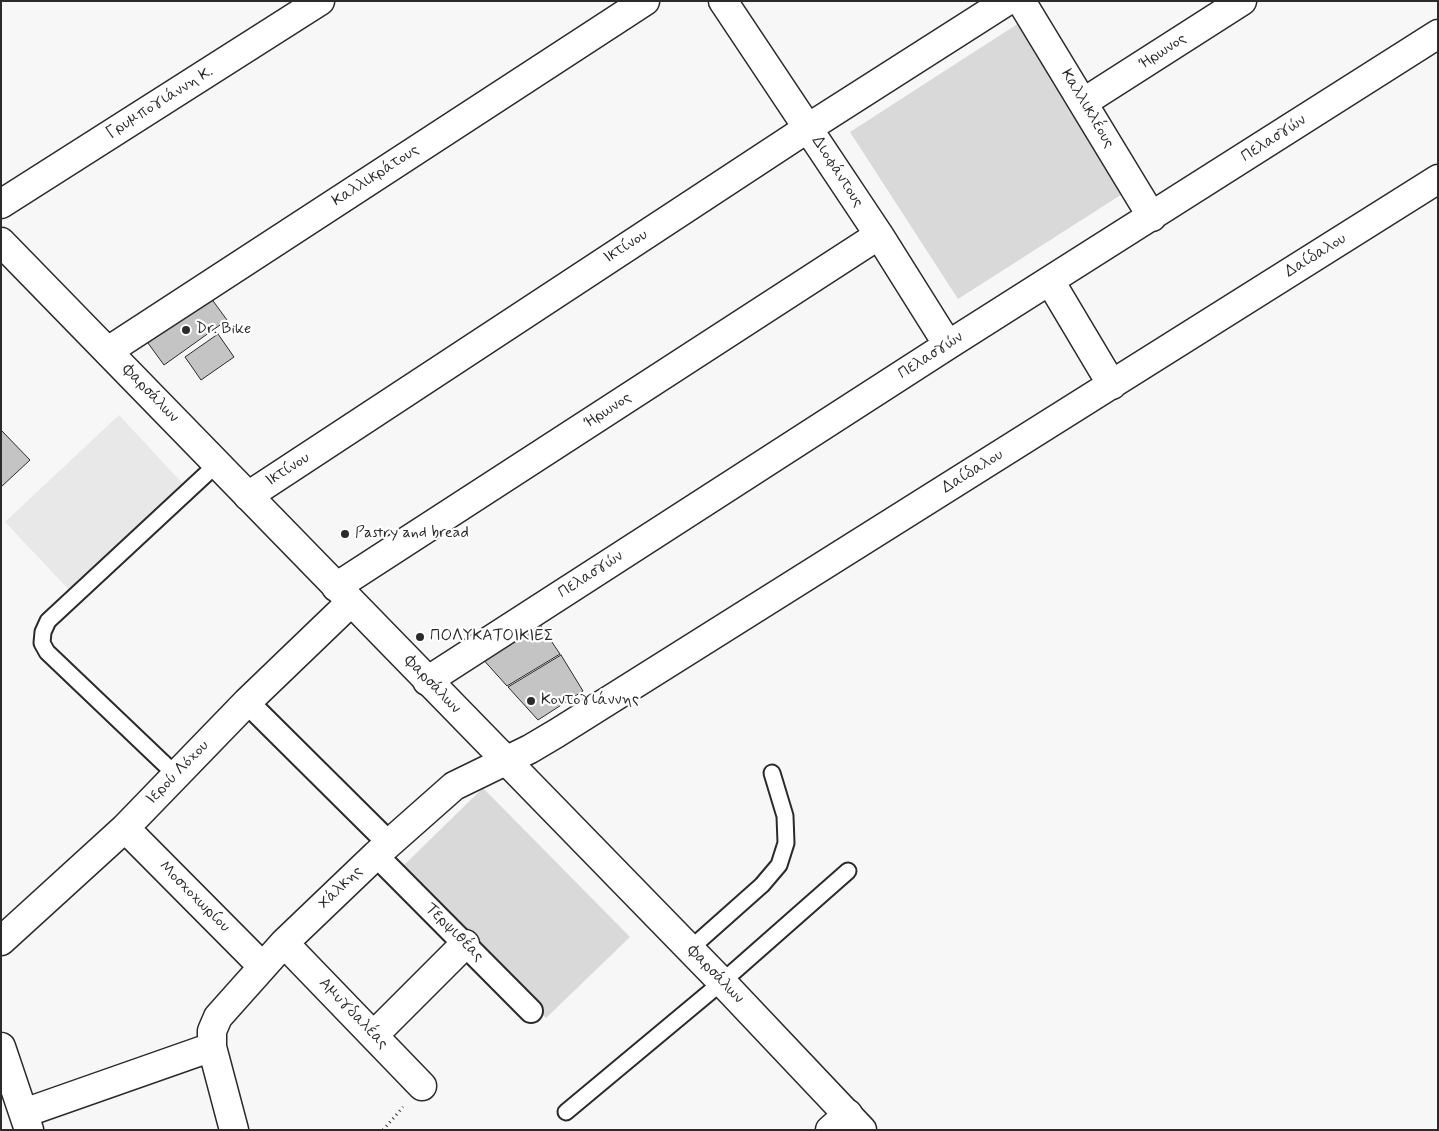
<!DOCTYPE html>
<meta charset="utf-8">
<style>
body{margin:0}
#map{position:relative;width:1439px;height:1131px;overflow:hidden;background:#f7f7f7;font-family:Mynerve,sans-serif}
canvas{display:block}
.frame{position:absolute;inset:0;border:2px solid #2b2b2b;pointer-events:none}
</style>
<div id="map">
<canvas width="1439" height="1131"></canvas>
<div class="frame"></div>
</div>
<script>
const context = document.querySelector('canvas').getContext('2d');
context.lineJoin = 'round';
function paint(path, color) {
  context.fillStyle = color;
  context.fill(path, 'evenodd');
}
function poly(rows) {
  const path = new Path2D();
  for (const r of rows) {
    path.moveTo(r[0], r[1]);
    for (let i = 2; i < r.length; i += 2) path.lineTo(r[i], r[i + 1]);
  }
  return path;
}
function stroke(path, color, width, dash) {
  context.strokeStyle = color;
  context.lineWidth = width;
  context.lineCap = dash ? 'butt' : 'round';
  context.setLineDash(dash || []);
  context.stroke(path);
}
function write(font, color, halo, rows, align = 'center') {
  context.font = font + ' Mynerve,sans-serif';
  context.lineWidth = 4.5;
  context.setLineDash([]);
  context.textBaseline = 'middle';
  context.strokeStyle = halo;
  context.fillStyle = color;
  for (const [text, x, y, turn = 0] of rows) {
    context.save();
    context.translate(x, y);
    context.rotate((+turn || 0) * Math.PI / 180);
    context.textAlign = isNaN(turn) ? turn : align;
    if (halo) context.strokeText(text, 0, 0);
    context.fillText(text, 0, 0);
    context.restore();
  }
}
paint(poly([
 [119,415,184,485,70,591,5,522]
]), '#e8e8e8');
paint(poly([
 [1019,23,1127,191,958,299,850,132],
 [483,788,630,937,546,1018,400,869]
]), '#d9d9d9');
const building = poly([
 [208,294,227,320,164,365,145,339,208,294],
 [218,334,234,357,201,380,185,357,218,334],
 [1,430,30,460,1,487,1,430],
 [537,620,560,654,507,686,480,656,537,620],
 [561,655,583,691,538,720,508,687,561,655]
]);
paint(building, '#c4c4c4');
stroke(building, '#2b2b2b', 1);
const service = poly([
 [176,775,47,652,42,643,43,632,48,621,217,464],
 [690,949,762,885,779,865,786,843,785,816,772,773],
 [566,1112,722,982,848,871]
]);
const pedestrian = poly([
 [247,702,389,843],
 [376,855,531,1011]
]);
const minor = poly([
 [723,1,879,235,948,345],
 [1021,1,1152,217],
 [1084,102,1242,1],
 [1,204,320,1],
 [1050,281,1112,385],
 [108,351,645,1],
 [248,496,808,128,1007,1],
 [336,587,879,235],
 [427,681,948,345,1438,34],
 [125,828,262,966],
 [1,941,125,828,247,702,351,602],
 [284,943,422,1086],
 [374,1035,465,944],
 [1,1047,29,1130],
 [24,1113,212,1047],
 [234,1130,212,1047,212,1031,218,1017,284,943,376,855,454,786,530,749,557,733,1438,179],
 [830,1130,848,1114]
]);
const primary = poly([
 [1,242,722,982,862,1130]
]);
stroke(service, '#2b2b2b', 19);
stroke(pedestrian, '#2b2b2b', 26);
stroke(minor, '#2b2b2b', 31);
stroke(primary, '#2b2b2b', 31);
stroke(poly([
 [383,1130,403,1107]
]), '#2b2b2b', 3, [1, 4]);
stroke(service, '#fff', 15);
stroke(pedestrian, '#fff', 22);
stroke(minor, '#fff', 28);
stroke(primary, '#fff', 28);
for (const [x, y, r, color] of [
 [186,330,5,"#2b2b2b"],
 [345,534,5,"#2b2b2b"],
 [420,637,5,"#2b2b2b"],
 [531,701,5,"#2b2b2b"]
]) {
  const dot = new Path2D();
  dot.arc(x, y, r, 0, 2 * Math.PI);
  context.fillStyle = color;
  context.fill(dot);
  stroke(dot, '#fff', 2);
}
write('16px', '#2b2b2b', '#fff', [
 ["Ήρωνος",1163,52,-33],
 ["Γρυμπογιάννη Κ.",160,103,-32],
 ["Καλλικλέους",1087,109,59],
 ["Πελασγών",1274,139,-33],
 ["Διοφάντους",837,172,57],
 ["Καλλικράτους",376,176,-33],
 ["Ικτίνου",626,247,-33],
 ["Δαίδαλου",1316,256,-32],
 ["Πελασγών",931,356,-33],
 ["Φαρσάλων",150,394,46],
 ["Ήρωνος",608,411,-33],
 ["Ικτίνου",288,470,-33],
 ["Δαίδαλου",973,472,-32],
 ["Πελασγών",591,575,-33],
 ["Φαρσάλων",432,685,46],
 ["Ιερού Λόχου",178,773,-46],
 ["Χάλκης",341,888,-44],
 ["Μοσχοχωρίου",194,897,45],
 ["Τερψιθέας",454,933,45],
 ["Φαρσάλων",715,975,46],
 ["Αμυγδαλέας",353,1014,46]
]);
write('16px', '#2b2b2b', '#fff', [
 ["Dr. Bike",196,330],
 ["Pastry and bread",355,534],
 ["ΠΟΛΥΚΑΤΟΙΚΙΕΣ",430,637],
 ["Κοντογιάννης",541,701]
], 'left');
</script>
